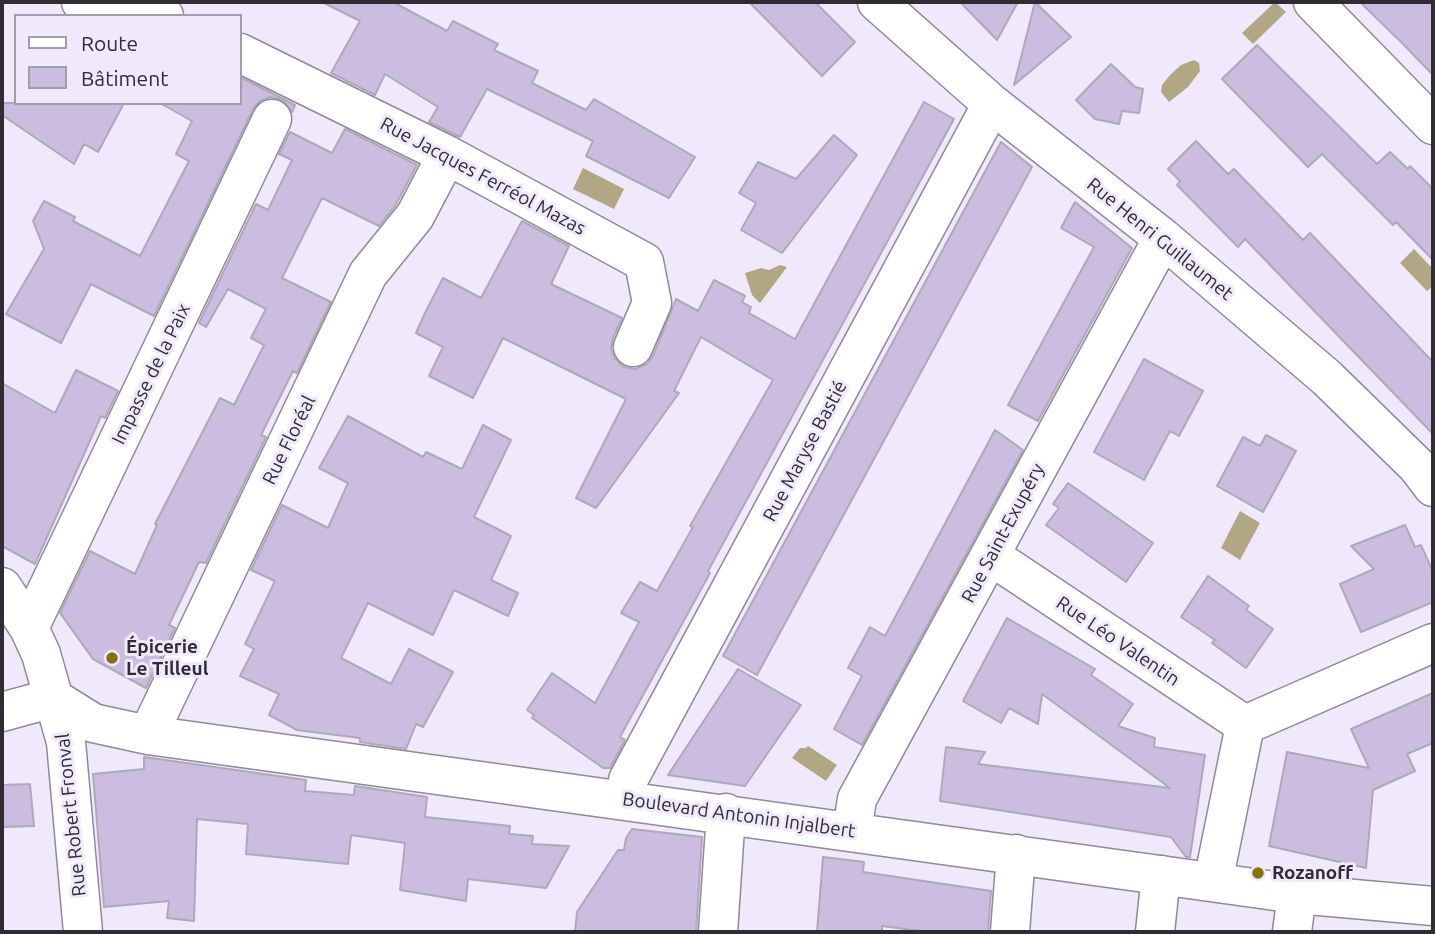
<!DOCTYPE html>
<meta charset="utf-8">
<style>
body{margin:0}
#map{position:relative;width:1435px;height:934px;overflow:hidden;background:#f0e8fb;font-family:Ubuntu,sans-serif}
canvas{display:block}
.frame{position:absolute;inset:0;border:4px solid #2f2d33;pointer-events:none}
.legend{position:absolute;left:14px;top:14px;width:228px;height:91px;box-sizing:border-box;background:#f0e8fb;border:2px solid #a39dab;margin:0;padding:9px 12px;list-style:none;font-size:21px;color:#2f2d33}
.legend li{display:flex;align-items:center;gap:14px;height:35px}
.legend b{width:35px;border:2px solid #a39dab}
</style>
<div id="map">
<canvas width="1435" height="934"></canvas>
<div class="frame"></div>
<ul class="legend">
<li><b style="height:9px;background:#fff"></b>Route</li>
<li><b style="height:19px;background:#cbbddf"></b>Bâtiment</li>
</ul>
</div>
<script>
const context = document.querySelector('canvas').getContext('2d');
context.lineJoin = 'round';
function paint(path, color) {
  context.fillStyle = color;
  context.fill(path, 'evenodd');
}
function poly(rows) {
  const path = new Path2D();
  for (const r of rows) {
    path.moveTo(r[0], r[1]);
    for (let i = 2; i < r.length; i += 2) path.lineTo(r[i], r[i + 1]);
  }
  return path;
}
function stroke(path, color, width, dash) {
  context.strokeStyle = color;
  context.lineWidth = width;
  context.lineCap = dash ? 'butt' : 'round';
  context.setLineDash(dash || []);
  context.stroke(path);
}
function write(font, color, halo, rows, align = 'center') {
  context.font = font + ' Ubuntu,sans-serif';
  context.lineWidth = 6;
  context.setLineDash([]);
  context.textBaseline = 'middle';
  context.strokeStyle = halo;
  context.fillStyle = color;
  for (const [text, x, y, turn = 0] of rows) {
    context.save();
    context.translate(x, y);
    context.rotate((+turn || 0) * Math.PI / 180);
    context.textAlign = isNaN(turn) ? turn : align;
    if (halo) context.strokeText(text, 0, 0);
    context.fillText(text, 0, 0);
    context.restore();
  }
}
paint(poly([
 [1275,2,1286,12,1253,44,1242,33],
 [1194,60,1199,63,1200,71,1188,87,1169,102,1161,92,1162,85,1170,75,1181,65],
 [583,168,624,189,614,209,573,189],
 [1414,249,1433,269,1433,286,1427,291,1400,263],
 [780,265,787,267,760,303,752,295,745,273,761,268,769,270],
 [1240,511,1260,523,1240,560,1221,548],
 [808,746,837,765,826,781,792,758,800,748,806,748]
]), '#b2a785');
const building = poly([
 [322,2,393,2,447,31,453,21,498,44,494,50,538,71,532,83,586,110,594,99,695,157,669,198,586,156,593,141,487,89,460,137,429,122,438,107,385,74,375,95,331,73,360,21,322,2],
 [749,2,815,2,855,42,822,76,749,2],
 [960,2,1018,2,997,40,960,2],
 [1035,2,1071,37,1014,85,1035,2],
 [1360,2,1433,2,1433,75,1402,43,1360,2],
 [1257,45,1377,164,1390,152,1408,169,1410,166,1433,189,1433,260,1396,222,1393,225,1322,154,1308,167,1222,79,1257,45],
 [1111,64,1135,87,1143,89,1139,113,1122,111,1119,124,1095,119,1076,100,1111,64],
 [240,77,295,105,292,112,282,100,270,97,260,101,253,109,154,316,91,284,61,343,6,314,44,249,33,221,44,201,75,217,73,221,140,256,189,161,176,154,192,121,160,103,240,103,240,77],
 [924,102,954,119,708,571,710,573,620,737,625,740,610,768,603,768,532,718,534,715,527,710,552,673,595,703,639,622,621,613,640,582,657,591,693,527,690,526,773,380,701,337,674,391,679,393,596,508,576,498,626,399,503,338,473,398,429,376,443,347,416,333,424,315,443,278,481,298,522,221,569,246,551,284,622,318,613,338,611,349,615,359,624,367,635,369,647,364,653,356,676,299,698,311,714,280,745,296,742,302,751,307,749,313,795,339,924,102],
 [2,103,124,103,98,152,84,144,74,164,2,115,2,103],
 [345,129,417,165,395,206,379,226,322,198,282,278,331,302,297,373,293,371,261,435,266,437,206,563,199,562,169,625,175,628,146,688,93,659,60,613,90,551,135,574,157,525,155,524,220,398,234,405,264,345,251,338,266,309,228,289,206,327,199,323,256,204,268,210,292,160,279,154,290,132,332,153,345,129],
 [834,135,857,155,782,253,741,230,756,203,739,193,758,162,796,179,834,135],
 [1196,141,1228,174,1234,169,1303,240,1310,233,1433,362,1433,434,1245,239,1238,247,1177,185,1180,181,1168,169,1196,141],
 [1001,142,1032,167,757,675,723,656,1001,142],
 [1075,202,1132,248,1038,421,1008,405,1094,247,1061,228,1075,202],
 [1144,359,1203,391,1179,436,1170,431,1144,480,1094,452,1144,359],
 [76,370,118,391,105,418,101,416,35,564,2,546,2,383,55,413,76,370],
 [348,416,423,457,426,452,462,469,483,425,511,440,474,517,511,536,491,580,518,593,508,616,454,590,433,635,368,603,341,658,391,684,409,649,453,672,423,727,416,724,406,749,360,742,360,738,297,730,269,715,279,694,240,676,254,649,245,644,275,581,251,570,282,505,328,528,348,483,319,468,348,416],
 [995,430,1023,450,862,745,834,729,862,676,848,668,870,627,885,636,995,430],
 [1266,435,1296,451,1263,512,1217,486,1243,437,1260,446,1266,435],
 [1068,483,1153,543,1126,582,1046,525,1059,508,1053,504,1068,483],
 [1405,525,1415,547,1421,545,1433,572,1433,602,1361,632,1340,584,1374,569,1351,546,1405,525],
 [1208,576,1249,606,1246,610,1273,629,1246,668,1212,643,1215,640,1181,617,1208,576],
 [1007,618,1095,669,1091,675,1133,704,1118,726,1155,738,1154,747,1205,755,1190,857,1186,857,1171,837,940,801,946,747,985,752,978,764,1170,788,1042,694,1038,724,1009,708,1001,723,963,701,1007,618],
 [738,669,801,705,745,786,668,775,738,669],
 [1433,693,1433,743,1407,754,1415,771,1373,790,1366,868,1269,846,1287,752,1369,768,1351,729,1433,693],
 [144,757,306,780,305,791,354,795,355,786,427,797,425,817,510,826,509,834,533,836,532,844,569,846,546,888,468,879,466,901,400,890,405,843,351,835,348,864,246,854,248,824,197,819,194,921,167,918,169,901,104,907,93,774,144,769,144,757],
 [30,784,34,826,2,827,2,785,30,784],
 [632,829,702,837,696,932,575,932,577,912,618,850,624,850,626,838,632,829],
 [823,857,864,862,863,872,991,891,988,932,928,932,882,926,882,932,817,932,823,857]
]);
paint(building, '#cbbddf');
stroke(building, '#afa8b9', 2);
const minor = poly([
 [81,2,95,7,157,12,164,16],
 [877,2,992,104,1163,238,1327,378,1417,466,1433,487],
 [1313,2,1433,125],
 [240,53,447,155,644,262,652,303,633,347],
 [991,556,1245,725],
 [2,587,29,628,41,654,66,742,83,932],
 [29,628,272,119],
 [53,698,93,723,148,735,1297,894,1433,906],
 [2,712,53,698],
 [148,735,368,274,415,216,447,155],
 [627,799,628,780,992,104],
 [852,831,857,799,1163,238],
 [1213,882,1245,725,1433,643],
 [718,932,726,813],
 [1010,932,1016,854],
 [1155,932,1161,875],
 [1292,932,1297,894]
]);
stroke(minor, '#908999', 41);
stroke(minor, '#fff', 38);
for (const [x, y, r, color] of [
 [112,658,7,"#897010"],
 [1258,873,7,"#897010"]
]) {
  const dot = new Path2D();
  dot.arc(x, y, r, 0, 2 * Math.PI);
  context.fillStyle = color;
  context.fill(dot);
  stroke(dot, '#f0e8fb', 2.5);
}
write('19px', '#2f2d33', '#f0e8fb', [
 ["Rue Jacques Ferréol Mazas",483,176,28],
 ["Rue Henri Guillaumet",1160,239,39],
 ["Impasse de la Paix",151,374,-64],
 ["Rue Floréal",289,440,-64],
 ["Rue Maryse Bastié",805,451,-62],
 ["Rue Saint-Exupéry",1003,533,-62],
 ["Rue Léo Valentin",1118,641,34],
 ["Rue Robert Fronval",71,815,-96],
 ["Boulevard Antonin Injalbert",739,815,8]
]);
write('bold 19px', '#2f2d33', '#f0e8fb', [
 ["Épicerie",126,647],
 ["Le Tilleul",126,669],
 ["Rozanoff",1272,873]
], 'left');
</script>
